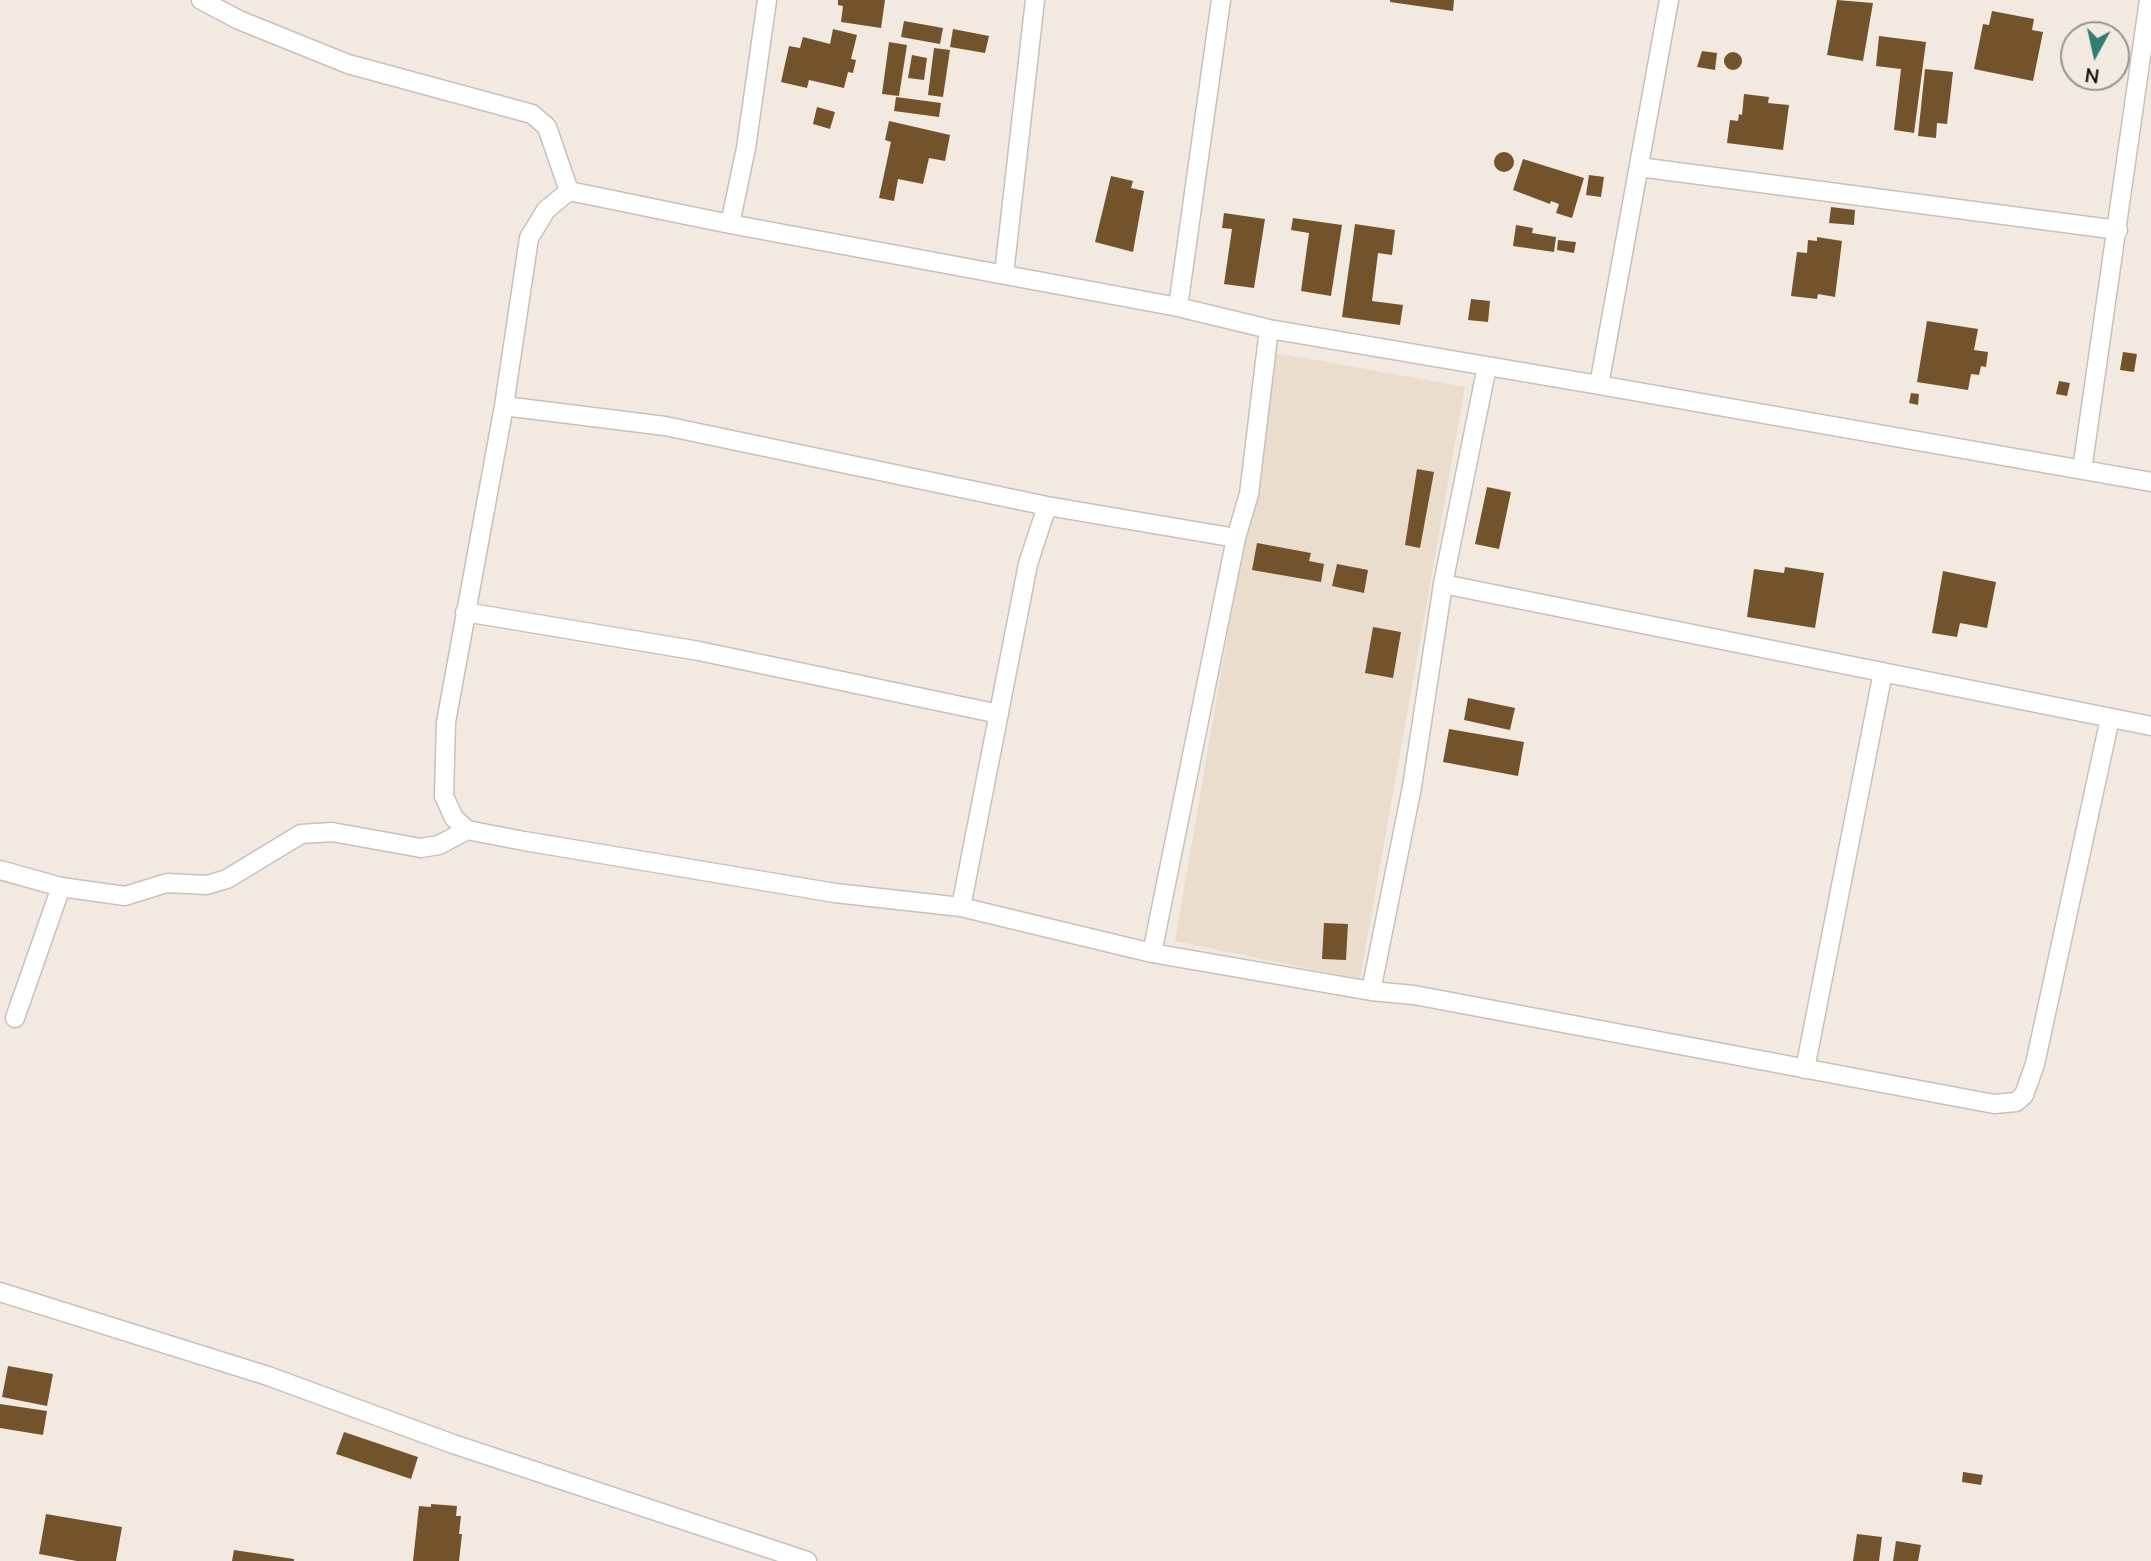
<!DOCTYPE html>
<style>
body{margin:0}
#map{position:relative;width:2151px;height:1561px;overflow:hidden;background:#f2eae1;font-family:"Nunito Sans",sans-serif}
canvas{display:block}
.north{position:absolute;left:2060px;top:21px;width:70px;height:70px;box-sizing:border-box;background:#f2eae1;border:2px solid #98928b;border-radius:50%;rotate:188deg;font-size:19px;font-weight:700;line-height:28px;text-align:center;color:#100d0a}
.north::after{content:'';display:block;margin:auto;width:24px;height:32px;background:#347b73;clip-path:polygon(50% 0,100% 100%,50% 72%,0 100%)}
</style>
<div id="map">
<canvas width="2151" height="1561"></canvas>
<div class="north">N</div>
</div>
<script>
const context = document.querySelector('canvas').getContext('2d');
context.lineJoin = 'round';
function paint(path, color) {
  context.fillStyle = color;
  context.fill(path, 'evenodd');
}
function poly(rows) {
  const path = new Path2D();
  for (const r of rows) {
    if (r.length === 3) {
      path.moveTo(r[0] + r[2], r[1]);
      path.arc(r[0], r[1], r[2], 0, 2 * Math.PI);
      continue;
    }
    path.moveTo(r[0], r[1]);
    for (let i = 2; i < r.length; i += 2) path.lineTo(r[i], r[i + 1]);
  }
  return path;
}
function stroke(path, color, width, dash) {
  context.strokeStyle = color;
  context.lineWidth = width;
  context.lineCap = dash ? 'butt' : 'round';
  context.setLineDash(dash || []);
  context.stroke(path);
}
paint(poly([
 [1276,353,1465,387,1360,979,1175,941]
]), '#ebddce');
paint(poly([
 [838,0,885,0,881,28,841,22,843,6,838,5],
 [1390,0,1454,0,1453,11,1390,2],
 [1837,0,1873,3,1863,61,1827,55],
 [1992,11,2034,19,2032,30,2043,32,2033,81,1974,69,1983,24,1989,25],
 [904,21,943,28,940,44,901,37],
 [833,29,857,35,851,59,856,60,853,73,848,72,844,88,809,80,807,88,781,82,789,46,800,48,803,37,830,44],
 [953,29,989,36,985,53,950,47],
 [1879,36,1926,42,1914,133,1894,130,1901,69,1876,66],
 [889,42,907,45,899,96,882,94],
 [934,48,950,50,943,97,928,95],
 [1702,51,1717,53,1715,70,1697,67],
 [1733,61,9],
 [912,55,927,58,924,80,908,78],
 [1925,69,1953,72,1947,124,1937,123,1936,138,1918,136],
 [1744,94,1769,97,1768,103,1789,105,1783,150,1727,143,1730,120,1738,121,1739,114,1742,115],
 [896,97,941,103,939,117,894,111],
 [817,107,835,112,830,129,813,124],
 [889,121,950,135,945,161,929,158,923,184,898,179,894,201,879,198,891,142,885,140],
 [1504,162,10],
 [1523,159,1584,178,1572,218,1556,213,1559,204,1551,201,1550,204,1513,190],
 [1589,175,1604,177,1601,197,1586,195],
 [1111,176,1133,181,1131,188,1144,191,1133,252,1095,242],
 [1831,207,1855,210,1854,225,1829,223],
 [1224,213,1265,219,1254,288,1224,284,1232,229,1222,228],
 [1293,218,1342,225,1331,296,1301,291,1309,233,1291,230],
 [1355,224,1395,230,1392,255,1378,253,1372,301,1403,305,1400,325,1342,317],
 [1516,225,1533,228,1532,233,1556,237,1554,252,1513,246],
 [1817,237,1842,241,1835,297,1818,294,1817,299,1791,296,1797,252,1807,253,1808,240,1817,241],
 [1558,240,1576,242,1574,253,1557,250],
 [1471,299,1490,301,1488,322,1468,320],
 [1927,321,1978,329,1974,350,1988,352,1986,367,1981,366,1979,375,1971,374,1968,390,1917,382],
 [2123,352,2137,354,2134,372,2120,370],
 [2059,381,2070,383,2067,396,2056,394],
 [1911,393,1919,394,1918,405,1909,403],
 [1417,469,1434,472,1420,548,1405,545],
 [1487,487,1511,492,1499,549,1475,544],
 [1257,543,1311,553,1309,561,1324,564,1321,582,1252,570],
 [1337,564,1368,570,1364,593,1332,586],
 [1785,567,1824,573,1815,628,1747,617,1754,569,1784,573],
 [1943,571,1996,582,1987,628,1960,623,1957,637,1932,633],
 [1373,627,1401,632,1393,678,1365,673],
 [1468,698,1515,708,1510,730,1464,720],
 [1449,729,1524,742,1518,776,1443,762],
 [1324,923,1348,924,1346,960,1322,959],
 [8,1366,53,1374,47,1406,2,1397],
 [0,1404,47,1411,43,1435,0,1428],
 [344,1432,418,1457,411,1479,336,1454],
 [1963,1472,1983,1475,1981,1485,1962,1482],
 [431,1504,457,1506,456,1516,461,1516,459,1534,462,1534,459,1561,413,1561,419,1506,431,1507],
 [46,1514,122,1527,116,1561,77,1561,39,1554],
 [1857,1534,1882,1537,1879,1561,1853,1561],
 [1896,1541,1921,1545,1918,1561,1893,1561],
 [234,1550,294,1559,294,1561,232,1561]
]), '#73532c');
const street = poly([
 [201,0,239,20,348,64,532,114,547,127,569,191,730,224,746,148,767,0],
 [1669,0,1599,385,2151,482],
 [1639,167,2118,230],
 [730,224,1178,307,1269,329,1599,385],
 [1004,274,1035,0],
 [1178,307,1221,0],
 [1487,366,1443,584,2151,726],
 [504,406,529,238,546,210,569,191],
 [2082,470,2149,0],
 [1047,506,1028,564,961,907,1152,953,1371,991],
 [1443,584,1412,787,1371,991,1414,995,1994,1104,2016,1102,2024,1095,2035,1064,2110,718],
 [465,612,699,651,999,714],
 [0,870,61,887,125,896,167,883,207,885,227,879,301,834,332,832,421,848,439,845,467,830],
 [961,907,835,893,524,841,467,830,454,818,444,796,446,722,504,406,665,426,1047,506,1236,538],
 [1152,953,1236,538,1249,494,1269,329],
 [15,1018,61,887],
 [1805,1069,1883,672],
 [0,1292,268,1376,453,1444,807,1561]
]);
stroke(street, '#c9c1b8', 21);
stroke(street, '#fff', 18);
</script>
